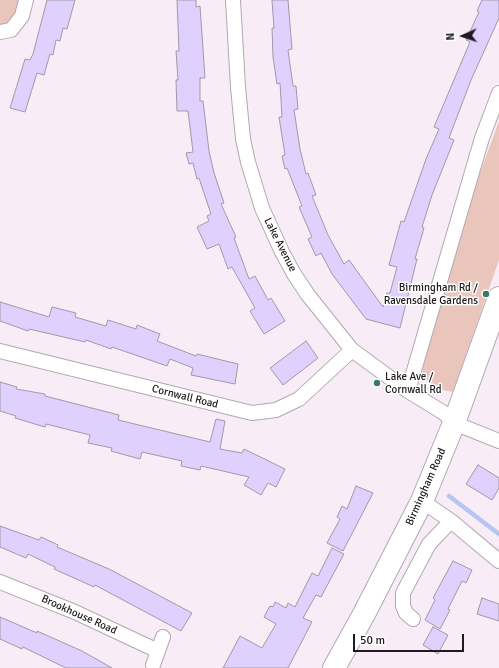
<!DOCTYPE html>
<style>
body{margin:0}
#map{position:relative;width:499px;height:668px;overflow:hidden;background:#f8edf6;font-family:Signika,sans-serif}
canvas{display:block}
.north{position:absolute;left:443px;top:16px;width:40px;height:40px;-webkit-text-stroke:3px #fff;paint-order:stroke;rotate:267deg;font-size:11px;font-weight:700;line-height:16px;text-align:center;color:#1e1a1d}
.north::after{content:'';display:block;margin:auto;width:14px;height:18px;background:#1e1a1d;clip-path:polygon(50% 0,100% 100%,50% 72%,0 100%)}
.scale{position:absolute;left:353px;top:634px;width:111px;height:18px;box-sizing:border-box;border:2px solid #1e1a1d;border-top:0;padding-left:5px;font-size:12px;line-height:14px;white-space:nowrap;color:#1e1a1d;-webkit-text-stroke:3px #fff;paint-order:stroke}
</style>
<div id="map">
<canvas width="499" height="668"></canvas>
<div class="north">N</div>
<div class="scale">50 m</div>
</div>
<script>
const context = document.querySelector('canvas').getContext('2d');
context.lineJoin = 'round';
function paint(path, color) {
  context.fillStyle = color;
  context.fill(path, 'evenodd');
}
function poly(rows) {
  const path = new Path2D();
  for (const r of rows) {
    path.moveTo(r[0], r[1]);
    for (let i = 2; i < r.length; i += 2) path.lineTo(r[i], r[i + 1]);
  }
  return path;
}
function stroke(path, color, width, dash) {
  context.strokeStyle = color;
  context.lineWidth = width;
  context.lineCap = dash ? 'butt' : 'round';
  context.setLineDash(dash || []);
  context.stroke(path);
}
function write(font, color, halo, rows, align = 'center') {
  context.font = font + ' Signika,sans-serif';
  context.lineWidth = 3;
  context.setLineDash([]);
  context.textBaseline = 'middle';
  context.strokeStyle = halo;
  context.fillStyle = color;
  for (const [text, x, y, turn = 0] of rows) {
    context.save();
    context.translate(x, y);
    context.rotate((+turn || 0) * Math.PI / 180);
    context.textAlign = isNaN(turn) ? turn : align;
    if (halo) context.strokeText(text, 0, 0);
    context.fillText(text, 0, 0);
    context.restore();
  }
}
paint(poly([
 [0,0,19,0,14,19,0,29],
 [499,121,499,260,453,392,438,389,423,379,422,363,465,214]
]), '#e9c5bb');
stroke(poly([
 [449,496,499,534]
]), '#b4c6f1', 4.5);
const building = poly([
 [47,0,75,0,67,29,63,28,60,41,56,40,53,55,50,54,44,75,37,73,25,112,10,108,25,59,30,60,33,54,47,0],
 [177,0,196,0,196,7,200,6,205,78,200,78,200,101,203,101,209,151,214,173,224,203,221,204,236,237,234,238,249,279,255,276,268,300,271,298,285,321,264,334,250,311,255,308,232,267,228,269,219,244,207,249,197,227,209,221,207,216,211,214,199,178,197,179,193,163,189,164,186,153,193,152,188,111,177,111,176,80,178,80,176,51,179,51,177,0],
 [272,0,288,0,292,49,288,50,293,86,296,86,298,109,294,110,300,149,306,174,308,173,316,195,312,196,328,235,344,264,349,260,383,307,387,293,390,293,397,267,389,265,401,221,404,222,426,159,439,129,434,127,470,42,466,40,479,12,477,11,482,0,499,0,499,18,471,80,449,138,454,140,432,195,422,227,424,228,415,259,417,259,400,328,366,319,332,274,321,253,316,256,308,239,312,237,299,207,302,206,287,168,285,169,282,156,285,155,279,117,282,117,280,83,277,84,273,57,272,28,274,28,272,0],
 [0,302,49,317,52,307,76,313,75,317,106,326,108,320,136,329,137,325,160,334,157,341,196,356,197,354,238,364,235,384,191,375,193,368,170,359,167,366,112,347,111,349,86,340,85,342,29,329,28,331,0,321,0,302],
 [306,341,318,358,283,385,270,368,306,341],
 [0,382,17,387,16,389,45,394,45,396,119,415,118,420,210,442,216,419,225,421,220,449,242,453,244,449,285,469,276,487,268,483,261,495,244,485,249,477,201,466,200,470,181,466,182,461,142,452,140,459,111,451,112,448,88,443,90,435,46,424,45,427,15,418,16,416,0,411,0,382],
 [478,465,499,478,499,488,492,500,466,484,478,465],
 [356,486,373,493,343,551,327,543,340,519,337,517,342,506,347,509,356,486],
 [0,526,39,540,41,537,58,545,57,547,109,569,192,613,181,631,95,585,94,587,54,569,55,567,28,554,26,558,0,547,0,526],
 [332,548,344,554,321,597,316,595,303,618,312,622,288,668,223,668,240,636,262,648,276,624,264,617,270,606,273,607,275,602,286,608,288,603,295,607,312,573,318,576,332,548],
 [453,561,472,570,466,583,462,581,448,609,450,610,440,629,425,620,435,600,433,598,453,561],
 [482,598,499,604,499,621,477,614,482,598],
 [0,617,37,633,37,631,82,651,112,668,66,668,23,647,22,649,0,639,0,617],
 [433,627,448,635,438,654,423,645,433,627]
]);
paint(building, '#dfd0fe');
stroke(building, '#9e9aa5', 1);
const minor = poly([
 [233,0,238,87,243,139,248,162,262,208,282,252,294,274,308,295,352,350,408,391,444,413,454,423,499,441],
 [0,32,11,30,22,16,26,0],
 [0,351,252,413,276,410,299,399,352,350],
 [408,391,482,138,499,93],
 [422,501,451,521,499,561],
 [0,582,75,612,158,651],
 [413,619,406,613,403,606,403,593,429,544,451,521],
 [153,665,163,637]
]);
const trunk = poly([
 [334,668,364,614,422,501,454,423,499,298]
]);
stroke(minor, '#b2a8b1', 16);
stroke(trunk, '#b2a8b1', 24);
stroke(minor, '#fff', 14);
stroke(trunk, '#fff', 22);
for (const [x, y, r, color] of [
 [486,294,4,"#397967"],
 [377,383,4,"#397967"]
]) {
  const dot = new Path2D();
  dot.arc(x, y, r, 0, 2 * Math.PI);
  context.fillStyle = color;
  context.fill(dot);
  stroke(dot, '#fff', 1.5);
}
write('11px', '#1e1a1d', '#fff', [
 ["Lake Avenue",280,245,63],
 ["Cornwall Road",185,397,14],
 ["Birmingham Road",426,487,-66],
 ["Brookhouse Road",79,615,24]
]);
write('11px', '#1e1a1d', '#fff', [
 ["Birmingham Rd /",478,288],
 ["Ravensdale Gardens",478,301],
 ["Lake Ave /",385,377,"left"],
 ["Cornwall Rd",385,390,"left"]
], 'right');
</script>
